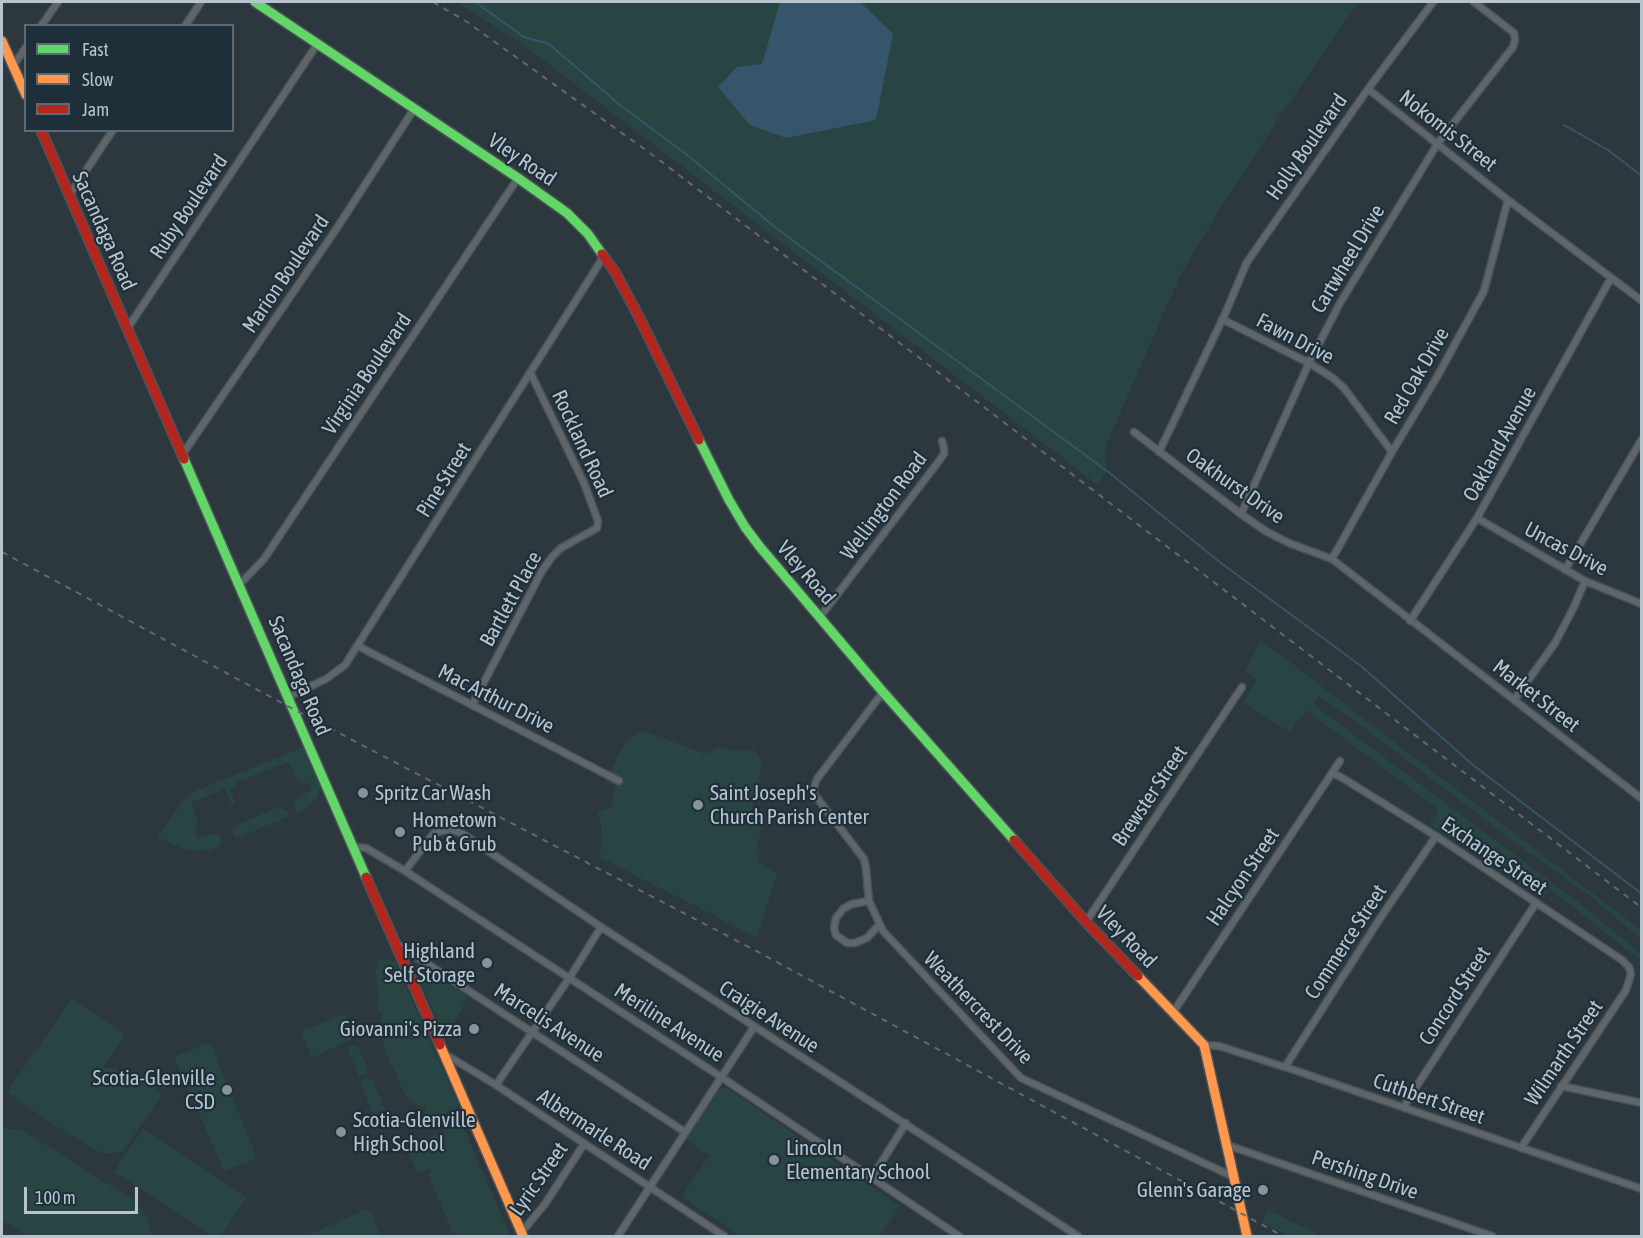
<!DOCTYPE html>
<style>
body{margin:0}
#map{position:relative;width:1643px;height:1238px;overflow:hidden;background:#2c373e;font-family:"Asap Condensed",sans-serif}
canvas{display:block}
.frame{position:absolute;inset:0;border:3px solid #b7c4ce;pointer-events:none}
.legend{position:absolute;left:24px;top:24px;width:210px;height:108px;box-sizing:border-box;background:#1e2f3a;border:2px solid #5b6b75;margin:0;padding:8px 10px;list-style:none;font-size:18px;color:#b7c4ce}
.legend li{display:flex;align-items:center;gap:12px;height:30px}
.legend b{width:30px;border:2px solid #5b6b75}
.scale{position:absolute;left:24px;top:1187px;width:114px;height:27px;box-sizing:border-box;border:3px solid #b7c4ce;border-top:0;padding-left:8px;font-size:18px;line-height:21px;white-space:nowrap;color:#b7c4ce;-webkit-text-stroke:4px #1e2f3a;paint-order:stroke}
</style>
<div id="map">
<canvas width="1643" height="1238"></canvas>
<div class="frame"></div>
<ul class="legend">
<li><b style="height:8px;background:#63d668"></b>Fast</li>
<li><b style="height:8px;background:#ff974d"></b>Slow</li>
<li><b style="height:8px;background:#b3261e"></b>Jam</li>
</ul>
<div class="scale">100 m</div>
</div>
<script>
const context = document.querySelector('canvas').getContext('2d');
context.lineJoin = 'round';
function paint(path, color) {
  context.fillStyle = color;
  context.fill(path, 'evenodd');
}
function poly(rows) {
  const path = new Path2D();
  for (const r of rows) {
    path.moveTo(r[0], r[1]);
    for (let i = 2; i < r.length; i += 2) path.lineTo(r[i], r[i + 1]);
  }
  return path;
}
function stroke(path, color, width, dash) {
  context.strokeStyle = color;
  context.lineWidth = width;
  context.lineCap = dash ? 'butt' : 'round';
  context.setLineDash(dash || []);
  context.stroke(path);
}
function write(font, color, halo, rows, align = 'center') {
  context.font = font + ' "Asap Condensed",sans-serif';
  context.lineWidth = 4.5;
  context.setLineDash([]);
  context.textBaseline = 'middle';
  context.strokeStyle = halo;
  context.fillStyle = color;
  for (const [text, x, y, turn = 0] of rows) {
    context.save();
    context.translate(x, y);
    context.rotate((+turn || 0) * Math.PI / 180);
    context.textAlign = isNaN(turn) ? turn : align;
    if (halo) context.strokeText(text, 0, 0);
    context.fillText(text, 0, 0);
    context.restore();
  }
}
paint(poly([
 [457,2,1359,2,1282,113,1220,209,1180,276,1105,448,1107,471,1098,485,522,44],
 [1261,640,1641,930,1641,939,1587,894,1510,839,1363,727,1319,697,1313,704,1581,904,1641,954,1641,961,1549,888,1543,898,1429,824,1439,810,1306,710,1290,732,1242,703,1256,680,1245,671],
 [643,730,704,754,710,752,717,747,734,750,754,750,762,762,752,812,763,825,757,846,761,854,758,862,777,873,757,938,600,857,601,824,597,813,612,806,615,787,605,780,627,739],
 [303,747,320,787,318,797,302,811,297,813,293,801,311,790,307,782,302,784,296,777,289,762,237,782,235,787,230,789,236,804,232,806,225,789,191,803,198,820,196,822,198,829,195,831,198,839,211,834,218,834,221,839,220,846,210,850,188,851,157,837,188,794],
 [280,806,284,810,287,810,290,816,237,838,233,836,232,831,235,826],
 [385,959,389,959,396,964,458,1104,455,1110,450,1113,434,1117,424,1115,426,1109,407,1099,385,1050,381,1029,383,1013,377,1011,379,997,375,972,379,961],
 [415,960,466,993,466,1001,448,1032,449,1040,446,1041,412,963,413,960],
 [72,998,125,1035,104,1067,140,1074,162,1094,123,1152,102,1154,48,1121,7,1092],
 [345,1013,354,1036,353,1039,314,1057,311,1056,302,1034,303,1031],
 [210,1042,257,1158,224,1171,174,1057],
 [354,1045,358,1047,368,1069,366,1070,367,1073,360,1076,358,1075,347,1047],
 [368,1078,370,1080,372,1079,385,1109,382,1114,383,1117,376,1121,360,1082],
 [722,1088,727,1088,900,1206,881,1235,883,1236,741,1236,681,1197,709,1156,685,1139,718,1090],
 [460,1124,463,1126,510,1235,458,1236,457,1233,453,1233,428,1175,431,1171,428,1169,418,1173,408,1153,409,1147],
 [2,1129,21,1129,138,1203,148,1219,152,1236,27,1236,2,1220],
 [143,1129,247,1197,221,1236,212,1236,114,1172],
 [366,1209,371,1212,381,1236,307,1236],
 [1268,1210,1271,1211,1322,1236,1288,1236,1261,1222]
]), '#284443');
paint(poly([
 [780,2,860,2,893,34,876,120,786,138,750,125,718,87,737,67,762,64]
]), '#36556a');
stroke(poly([
 [475,2,524,37,549,44,620,105,686,154,780,231,1107,471,1221,563,1361,666,1473,765,1642,894],
 [1564,125,1608,150,1642,176]
]), '#36556a', 2);
const street = poly([
 [41,26,58,2],
 [185,26,201,2],
 [13,66,26,47],
 [1368,89,1508,200,1642,301],
 [69,196,113,130],
 [1222,319,1309,363,1333,378,1344,388,1392,452],
 [127,329,318,43],
 [1134,432,1241,514,1267,532,1289,543,1332,559,1642,799],
 [1159,452,1225,314,1247,262,1368,89,1433,2],
 [182,455,337,228,414,109],
 [1241,514,1309,363,1340,303,1438,143,1513,47,1515,40,1514,33,1474,2],
 [1477,518,1585,581,1642,604],
 [1332,559,1392,452,1437,377,1484,291,1508,200],
 [1565,570,1642,439],
 [240,584,264,559,518,178],
 [820,617,939,461,944,454,944,448,942,441],
 [1410,621,1477,518,1611,278],
 [358,646,619,781],
 [883,692,817,779,814,787,814,794,864,859,866,869,869,901,883,931,1021,1078,1234,1177],
 [288,697,326,679,345,665,604,256],
 [1514,700,1555,643,1574,607,1585,581],
 [472,705,542,571,552,557,561,548,597,528,598,521,584,483,531,374],
 [1332,773,1341,777,1436,836,1622,960,1629,967,1631,974,1626,990,1521,1148],
 [354,847,366,848,405,871,715,1073,959,1236],
 [405,871,434,833,450,829,463,834,601,927,1078,1236],
 [869,901,852,904,843,909,836,918,834,928,836,935,847,943,855,943,867,938,879,925],
 [1086,922,1242,687],
 [397,944,685,1132],
 [1174,1011,1340,761],
 [1204,1045,1219,1046,1294,1070,1642,1189],
 [445,1054,496,1085,724,1236],
 [1285,1067,1379,920,1436,836],
 [496,1085,570,977,601,927],
 [1561,1086,1642,1103],
 [1404,1108,1407,1101,1536,903],
 [1227,1145,1492,1236],
 [871,1179,906,1123],
 [521,1233,545,1204,584,1144],
 [618,1236,754,1027]
]);
const fast = poly([
 [255,2,518,178,567,213,588,234,602,254],
 [699,440,729,500,745,527,760,547,883,692,1014,840],
 [184,459,366,877]
]);
const slow = poly([
 [2,41,26,95],
 [1138,976,1204,1045,1247,1236],
 [440,1045,523,1236]
]);
const jam = poly([
 [41,130,184,459],
 [602,254,615,272,639,317,699,440],
 [1014,840,1086,922,1138,976],
 [366,877,440,1045]
]);
stroke(street, '#4b5358', 9);
stroke(fast, '#4b5358', 12);
stroke(slow, '#4b5358', 12);
stroke(jam, '#4b5358', 12);
stroke(street, '#5e656b', 6);
stroke(fast, '#63d668', 9);
stroke(slow, '#ff974d', 9);
stroke(jam, '#b3261e', 9);
stroke(poly([
 [433,2,467,22,654,156,1642,908],
 [2,552,293,709,762,954,1283,1236]
]), '#61696f', 2, [6, 6]);
for (const [x, y, r, color] of [
 [363,793,6,"#86939c"],
 [698,805,6,"#86939c"],
 [400,832,6,"#86939c"],
 [487,963,6,"#86939c"],
 [474,1029,6,"#86939c"],
 [227,1090,6,"#86939c"],
 [341,1132,6,"#86939c"],
 [774,1160,6,"#86939c"],
 [1263,1190,6,"#86939c"]
]) {
  const dot = new Path2D();
  dot.arc(x, y, r, 0, 2 * Math.PI);
  context.fillStyle = color;
  context.fill(dot);
  stroke(dot, '#1e2f3a', 2);
}
write('21px', '#b7c4ce', '#1e2f3a', [
 ["Nokomis Street",1448,131,38],
 ["Holly Boulevard",1307,147,-55],
 ["Vley Road",522,160,34],
 ["Ruby Boulevard",189,207,-56],
 ["Sacandaga Road",104,231,66],
 ["Cartwheel Drive",1348,259,-59],
 ["Marion Boulevard",286,274,-56],
 ["Fawn Drive",1295,339,28],
 ["Virginia Boulevard",367,374,-56],
 ["Red Oak Drive",1417,376,-60],
 ["Rockland Road",582,444,65],
 ["Oakland Avenue",1500,444,-61],
 ["Pine Street",444,480,-58],
 ["Oakhurst Drive",1235,486,35],
 ["Wellington Road",884,506,-53],
 ["Uncas Drive",1566,549,28],
 ["Vley Road",806,573,49],
 ["Bartlett Place",511,599,-61],
 ["Sacandaga Road",299,676,67],
 ["Market Street",1536,696,38],
 ["Mac Arthur Drive",496,699,27],
 ["Brewster Street",1150,796,-56],
 ["Exchange Street",1494,856,34],
 ["Halcyon Street",1243,877,-56],
 ["Vley Road",1126,937,46],
 ["Commerce Street",1346,942,-57],
 ["Concord Street",1455,996,-57],
 ["Weathercrest Drive",978,1008,46],
 ["Craigie Avenue",769,1017,33],
 ["Marcelis Avenue",549,1023,33],
 ["Meriline Avenue",669,1023,33],
 ["Wilmarth Street",1564,1053,-56],
 ["Cuthbert Street",1429,1099,19],
 ["Albermarle Road",594,1130,33],
 ["Pershing Drive",1365,1175,19],
 ["Lyric Street",539,1179,-55]
]);
write('21px', '#b7c4ce', '#1e2f3a', [
 ["Spritz Car Wash",375,793],
 ["Saint Joseph's",710,793],
 ["Church Parish Center",710,817],
 ["Hometown",412,820],
 ["Pub & Grub",412,844],
 ["Highland",475,951,"right"],
 ["Self Storage",475,975,"right"],
 ["Giovanni's Pizza",462,1029,"right"],
 ["Scotia-Glenville",215,1078,"right"],
 ["CSD",215,1102,"right"],
 ["Scotia-Glenville",353,1120],
 ["High School",353,1144],
 ["Lincoln",786,1148],
 ["Elementary School",786,1172],
 ["Glenn's Garage",1251,1190,"right"]
], 'left');
</script>
